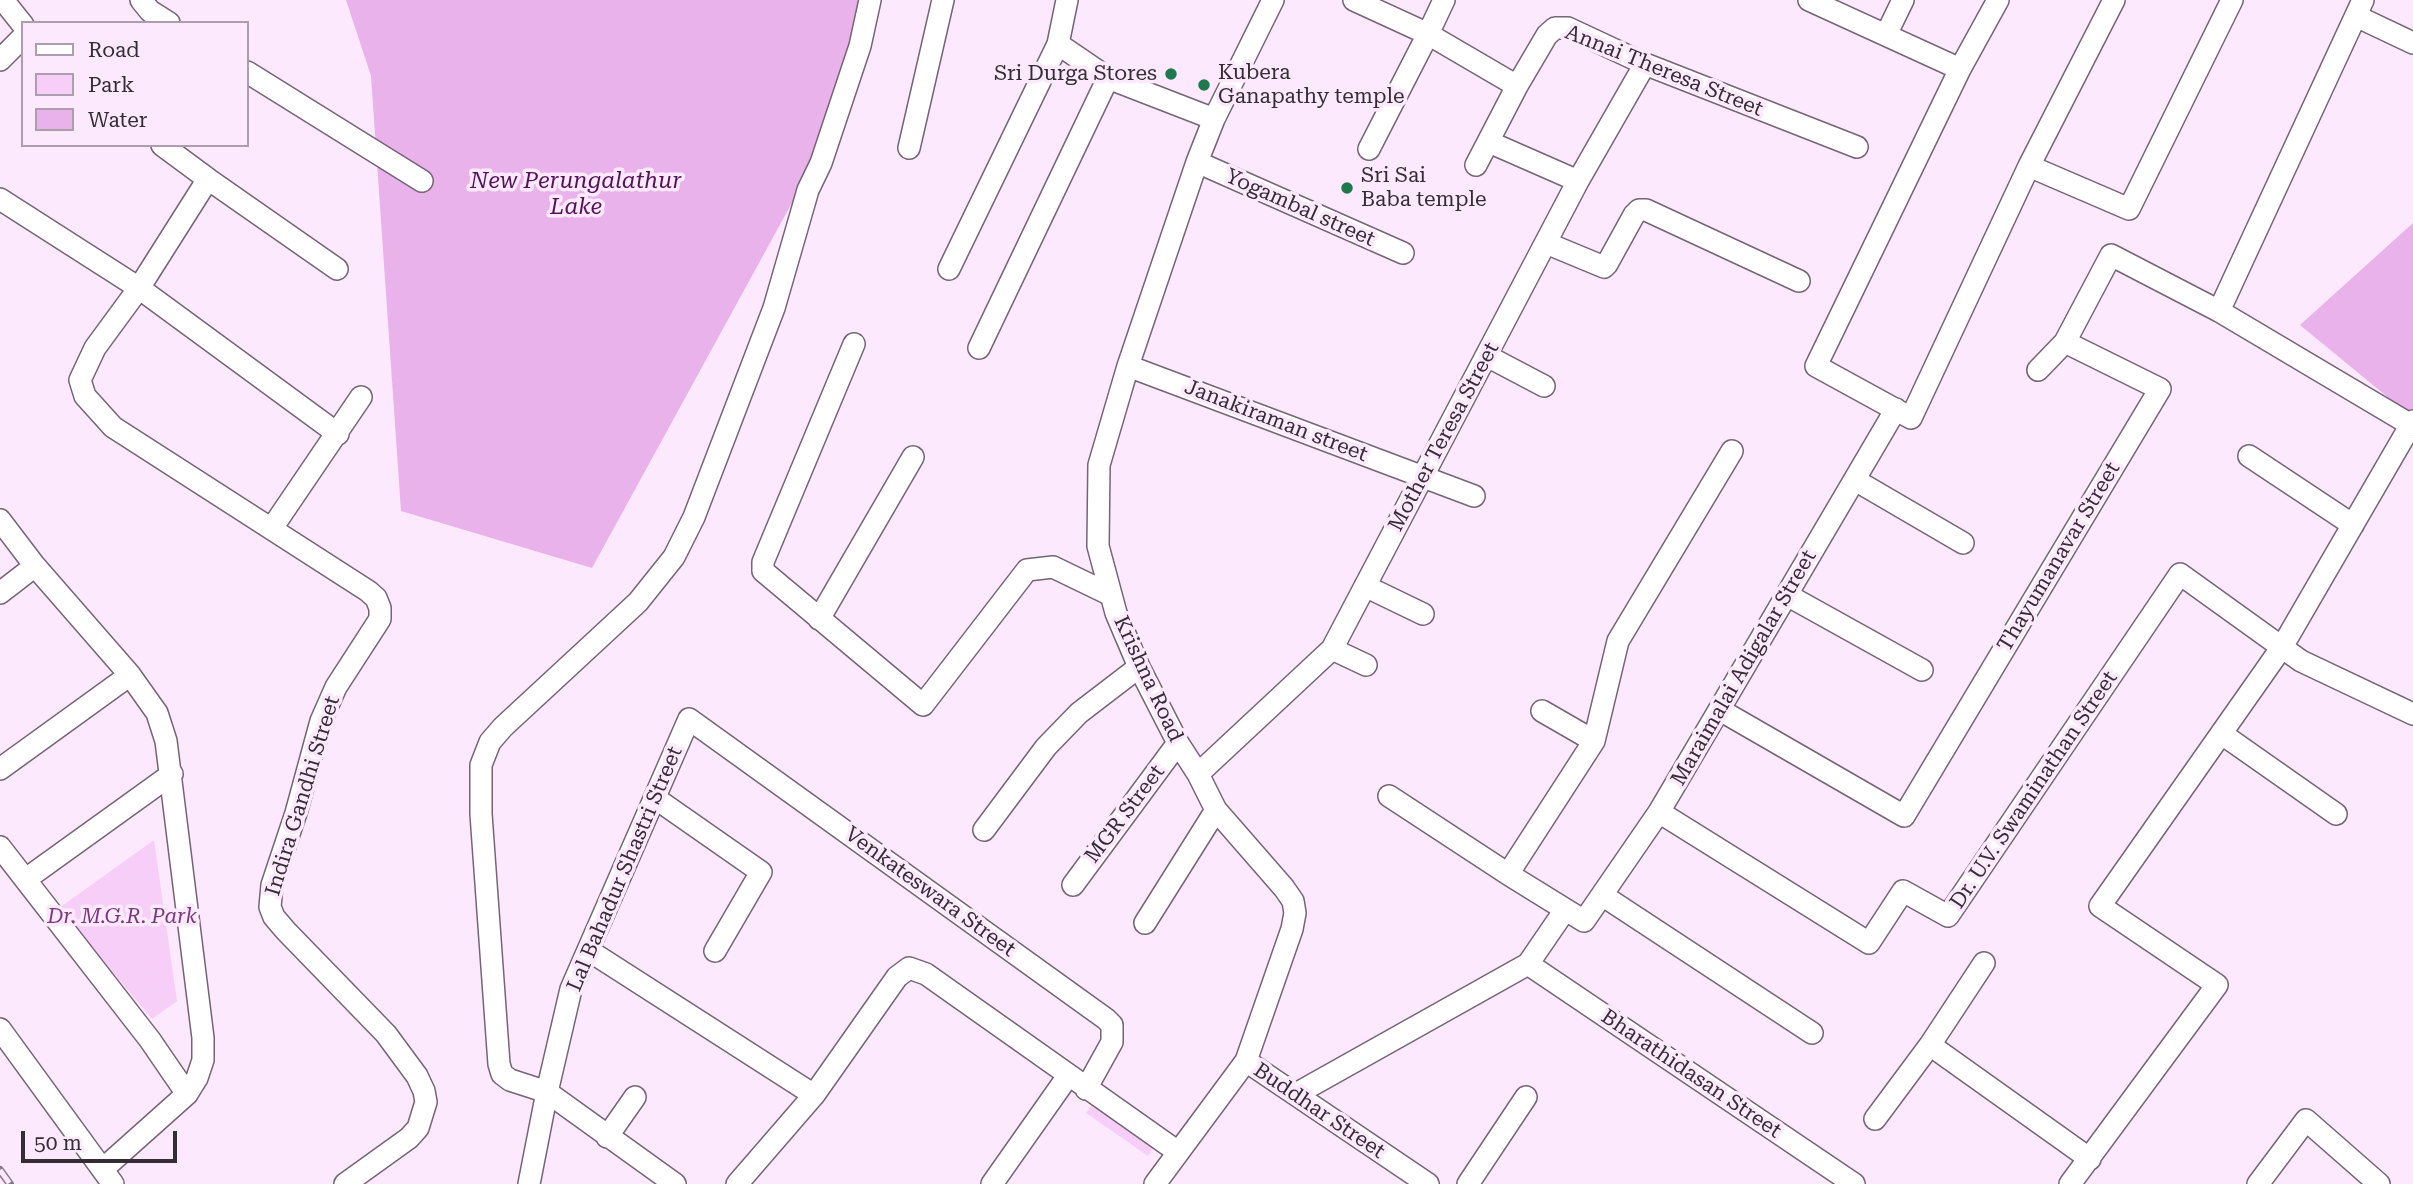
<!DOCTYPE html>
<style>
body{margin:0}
#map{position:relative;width:2413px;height:1184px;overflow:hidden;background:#fde9fd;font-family:"Roboto Serif",serif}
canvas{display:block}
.legend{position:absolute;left:21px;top:21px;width:228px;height:126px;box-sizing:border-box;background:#fde9fd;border:2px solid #ad9ead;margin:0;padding:9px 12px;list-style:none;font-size:21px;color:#342d34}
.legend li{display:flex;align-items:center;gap:14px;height:35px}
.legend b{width:35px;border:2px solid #ad9ead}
.scale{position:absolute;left:21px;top:1131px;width:156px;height:32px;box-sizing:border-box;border:4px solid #342d34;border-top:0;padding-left:9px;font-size:21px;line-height:24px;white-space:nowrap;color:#342d34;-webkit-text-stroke:5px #fde9fd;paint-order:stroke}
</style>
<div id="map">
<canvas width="2413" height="1184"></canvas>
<ul class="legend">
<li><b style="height:9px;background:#fff"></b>Road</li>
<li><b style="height:19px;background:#f6cef8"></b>Park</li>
<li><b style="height:19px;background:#e9b2eb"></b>Water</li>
</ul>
<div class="scale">50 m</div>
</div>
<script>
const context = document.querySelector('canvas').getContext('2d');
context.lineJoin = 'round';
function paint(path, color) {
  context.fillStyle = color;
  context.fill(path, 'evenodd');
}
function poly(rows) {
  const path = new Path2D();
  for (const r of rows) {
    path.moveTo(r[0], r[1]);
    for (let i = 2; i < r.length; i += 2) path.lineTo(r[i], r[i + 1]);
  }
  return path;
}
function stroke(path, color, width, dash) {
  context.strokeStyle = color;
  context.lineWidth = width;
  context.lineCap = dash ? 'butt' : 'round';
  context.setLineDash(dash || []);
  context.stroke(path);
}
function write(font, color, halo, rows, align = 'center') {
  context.font = font + ' "Roboto Serif",serif';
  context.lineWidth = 7;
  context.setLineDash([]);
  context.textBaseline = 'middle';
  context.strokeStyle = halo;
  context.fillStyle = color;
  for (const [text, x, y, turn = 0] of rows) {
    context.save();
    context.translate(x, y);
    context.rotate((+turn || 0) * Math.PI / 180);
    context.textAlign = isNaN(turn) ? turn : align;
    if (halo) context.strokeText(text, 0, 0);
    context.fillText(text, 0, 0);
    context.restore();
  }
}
paint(poly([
 [154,840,177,1001,152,1019,59,908],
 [1097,1098,1158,1141,1148,1156,1086,1113]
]), '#f6cef8');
paint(poly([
 [346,0,865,0,834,126,592,568,401,511,371,76],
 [2413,223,2413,418,2300,325]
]), '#e9b2eb');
const minor = poly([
 [3,0,23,25],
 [141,0,150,11,169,23],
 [1067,0,1058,44,1108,78,1214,119],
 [1354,0,1428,34,1444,0],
 [1809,0,1960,69],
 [1998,0,1960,69,1816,366,1911,418,2029,166,2114,0],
 [2356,16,2413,43],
 [1886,35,1903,0],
 [0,60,23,37],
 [247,72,422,181],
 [1489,142,1578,181],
 [162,145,208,179,139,288,95,348,80,380,85,396,113,427,368,591,376,598,380,608,380,619,336,687,321,721,296,813,272,885,270,907,274,917,286,931,386,1034,417,1076,424,1091,426,1102,418,1128,409,1138,345,1184],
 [909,148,943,0],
 [1369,149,1428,34,1517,86],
 [1197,162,1403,253],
 [1476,165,1517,86,1547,35,1555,28,1568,28,1645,64,1857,147],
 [2029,166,2129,209,2232,0],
 [208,179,337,269],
 [0,199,139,288,338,434],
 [1546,243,1604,267,1607,264,1634,215,1639,210,1646,210,1799,281],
 [949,269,1058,44],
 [2219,311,2411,425],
 [854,344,763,562,763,571,923,705,1027,570,1053,567,1111,595],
 [979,348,1108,78],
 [1487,356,1544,386],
 [1128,366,1474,496],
 [2038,370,2065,342,2111,255,2219,311,2363,0],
 [1732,451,1618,641,1594,741,1508,874,1584,921,1659,812,1896,409],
 [2249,456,2353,525],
 [1855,480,1963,543],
 [0,520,35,566,130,675,157,713,166,741,203,1038,203,1060,197,1078,187,1094,103,1169],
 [272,528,361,397],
 [1365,586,1423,614],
 [0,593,35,566],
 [1787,595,1922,670],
 [819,619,913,457],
 [1332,649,1366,665],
 [1720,710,1904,816,2160,389,2065,342],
 [1542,711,1594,741],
 [2222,734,2336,814],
 [0,769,130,675],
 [1198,774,1332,649,1578,181,1645,64],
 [1389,796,1508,874],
 [655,798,761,872,715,951],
 [1659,812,1869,943,1903,891,1948,916,2180,574,2301,661,2413,714],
 [984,830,1046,747,1079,713,1139,667],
 [0,847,150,1040,187,1094],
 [26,879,172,774],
 [1073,885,1178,743],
 [1602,895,1812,1033],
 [1145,923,1216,810],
 [588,950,814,1095],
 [1528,964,1854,1184],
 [0,1029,113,1184],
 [1930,1045,2090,1159],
 [1246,1061,1428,1184],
 [1296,1094,1528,964,1565,910],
 [1875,1119,1930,1045,1984,963],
 [607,1137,635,1097],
 [529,1184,547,1092,571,989,689,719,1106,1019,1112,1025,1112,1042,1086,1089],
 [675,1184,547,1092,510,1080,502,1074,499,1064,481,814,481,765,490,742,503,727,638,602,674,557,694,517,774,308,808,190,821,163,860,46,870,0],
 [737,1184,814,1095,897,977,909,968,926,974,1178,1152],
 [992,1184,1068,1076],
 [1155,1184,1246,1061,1292,929,1295,913,1293,901,1284,888,1216,810,1198,774,1178,743,1139,667,1116,613,1098,546,1099,465,1128,366,1197,162,1214,119,1273,0],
 [1468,1184,1526,1097],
 [2070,1184,2217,985,2100,906,2282,647,2413,421],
 [2258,1184,2306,1120,2379,1184]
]);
stroke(minor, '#756476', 24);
stroke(minor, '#fff', 21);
const rail = poly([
 [0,1170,10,1184]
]);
stroke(rail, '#867a86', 8);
stroke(rail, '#fde9fd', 5, [16]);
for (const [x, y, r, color] of [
 [1171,74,7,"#1f794d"],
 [1204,85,7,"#1f794d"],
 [1347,188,7,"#1f794d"]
]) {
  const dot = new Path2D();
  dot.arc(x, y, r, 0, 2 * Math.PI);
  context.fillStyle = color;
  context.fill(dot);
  stroke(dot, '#fde9fd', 2.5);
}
write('21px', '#342d34', '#fde9fd', [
 ["Annai Theresa Street",1664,71,22],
 ["Yogambal street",1300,208,24],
 ["Janakiraman street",1276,421,21],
 ["Mother Teresa Street",1444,437,-62],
 ["Thayumanavar Street",2059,557,-59],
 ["Maraimalai Adigalar Street",1744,668,-60],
 ["Krishna Road",1148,679,65],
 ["Dr. U.V. Swaminathan Street",2034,790,-56],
 ["Indira Gandhi Street",303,796,-73],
 ["MGR Street",1125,814,-53],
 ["Lal Bahadur Shastri Street",625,869,-67],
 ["Venkateswara Street",930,892,36],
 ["Bharathidasan Street",1691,1074,34],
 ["Buddhar Street",1319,1111,34]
]);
write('21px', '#342d34', '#fde9fd', [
 ["Kubera",1218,73],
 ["Ganapathy temple",1218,97],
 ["Sri Durga Stores",1157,74,"right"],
 ["Sri Sai",1361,176],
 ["Baba temple",1361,200]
], 'left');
write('italic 21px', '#79387d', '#fde9fd', [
 ["Dr. M.G.R. Park",122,917]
]);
write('italic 23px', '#541359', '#fde9fd', [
 ["New Perungalathur",576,181],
 ["Lake",576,207]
]);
</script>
